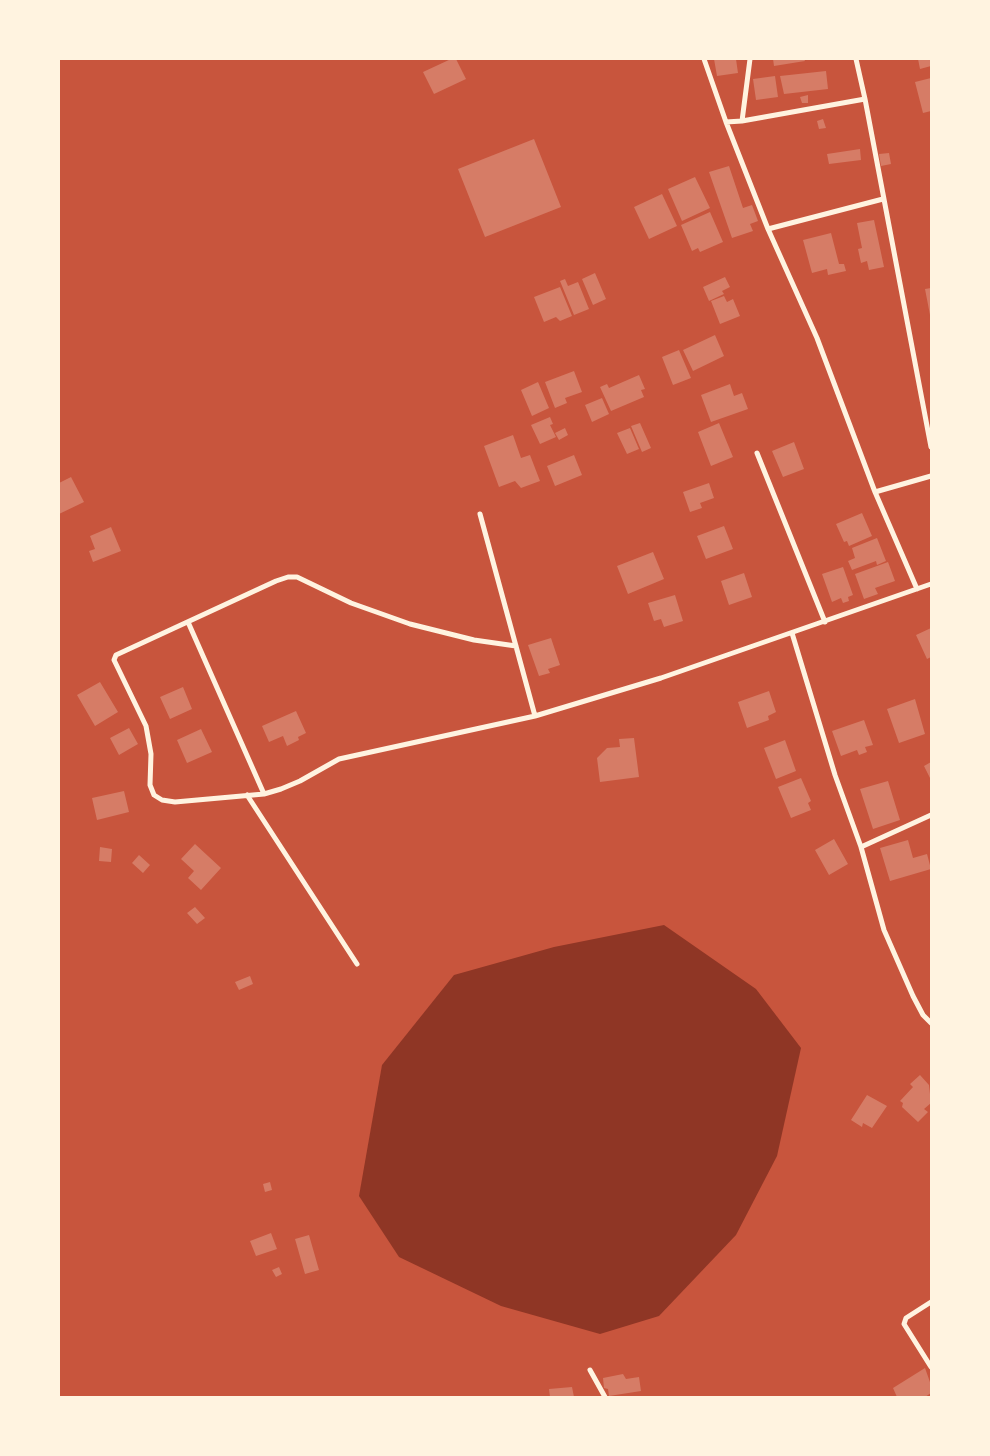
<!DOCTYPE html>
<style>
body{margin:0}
#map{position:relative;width:990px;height:1456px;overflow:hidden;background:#c8553d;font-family:Ubuntu,sans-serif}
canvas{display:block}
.frame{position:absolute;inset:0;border:60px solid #fff3e0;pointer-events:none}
</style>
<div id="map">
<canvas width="990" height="1456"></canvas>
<div class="frame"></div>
</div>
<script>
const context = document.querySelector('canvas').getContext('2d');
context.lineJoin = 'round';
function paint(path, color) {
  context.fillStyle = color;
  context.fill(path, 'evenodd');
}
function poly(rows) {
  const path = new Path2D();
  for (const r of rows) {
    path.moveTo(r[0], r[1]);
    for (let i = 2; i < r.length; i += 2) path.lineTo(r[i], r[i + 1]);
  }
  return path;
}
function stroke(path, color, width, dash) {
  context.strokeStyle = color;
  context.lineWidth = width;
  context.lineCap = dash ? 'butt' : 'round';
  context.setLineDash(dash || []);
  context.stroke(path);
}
paint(poly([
 [664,925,756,989,801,1048,777,1156,736,1235,659,1316,600,1334,501,1306,399,1257,359,1196,382,1065,454,975,554,947]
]), '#8f3625');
paint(poly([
 [451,59,456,59,466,79,434,94,423,72],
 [714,59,736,59,738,73,717,76],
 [773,59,804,59,805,61,774,66],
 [918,59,931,59,931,66,920,69],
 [826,71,828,89,784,94,780,76],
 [775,76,778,97,756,100,753,79],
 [931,78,931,111,923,113,915,82],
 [808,95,808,103,802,103,800,97],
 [823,119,826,128,819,129,817,121],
 [534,139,561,207,485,237,458,169],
 [860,149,861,160,829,164,827,154],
 [889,153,891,164,881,166,879,154],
 [729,166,743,208,752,205,758,221,750,224,753,231,732,238,709,172],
 [695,177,710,208,682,221,668,189],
 [662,194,677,226,649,239,634,207],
 [710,212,723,242,700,252,698,248,692,251,681,225],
 [874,220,884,267,869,270,867,261,861,263,858,249,862,248,857,223],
 [831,233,839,264,844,264,846,271,828,275,827,269,812,273,803,240],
 [595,273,606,299,593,305,582,279],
 [725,277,730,287,722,291,724,294,709,301,703,287],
 [565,279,568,286,578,282,589,309,574,315,560,281],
 [560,287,572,316,560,321,556,317,544,322,534,297],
 [931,288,931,314,930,315,925,289],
 [724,296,727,302,733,299,740,316,720,324,711,301],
 [715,335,724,356,693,371,683,350],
 [679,350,691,378,673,385,662,357],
 [574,371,582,392,565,398,567,403,555,408,545,382],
 [639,375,645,389,641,390,644,397,611,411,600,387,607,384,609,388],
 [538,382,549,408,532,416,521,390],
 [730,384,734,396,742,393,748,409,711,422,701,395],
 [602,398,609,414,592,422,585,405],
 [550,417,553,424,550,425,556,437,540,444,531,425],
 [640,423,651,448,642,452,631,426],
 [719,423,733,457,711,466,698,432],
 [565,428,568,435,559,440,555,433],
 [630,428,639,449,627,454,617,433],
 [513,435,521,458,530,455,540,481,521,488,515,481,499,487,484,446],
 [794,442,804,469,783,477,772,451],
 [574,455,582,475,555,486,547,466],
 [71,477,84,502,59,514,59,483],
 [709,483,714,498,700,503,702,508,690,512,683,492],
 [862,513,872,536,849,546,847,541,844,542,836,524],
 [724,526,733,549,706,559,697,536],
 [111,527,121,551,93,562,89,551,95,549,90,536],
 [877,538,886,561,877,565,876,561,852,570,848,561,855,558,852,548],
 [653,552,664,579,628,594,617,566],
 [888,562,895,581,875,588,878,594,864,599,855,574],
 [843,567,853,595,848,597,849,601,843,603,841,598,832,602,822,574],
 [744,573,752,597,729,605,721,581],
 [675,595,683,621,664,627,661,619,654,621,648,603],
 [931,628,931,657,927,659,916,635],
 [551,638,560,665,548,669,550,673,539,676,528,645],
 [100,682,118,712,95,726,77,695],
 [183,687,192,709,170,719,160,697],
 [769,691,776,712,768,716,769,720,747,728,738,702],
 [915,699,925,734,899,743,887,709],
 [296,711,306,733,298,737,299,740,287,746,283,736,269,742,262,726],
 [864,720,873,745,865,747,867,752,859,755,857,750,841,756,832,731],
 [129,728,138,744,119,755,110,738],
 [201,729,212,752,187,763,177,740],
 [634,738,639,777,600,782,597,758,607,748,620,747,619,739],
 [785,740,796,771,776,779,764,748],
 [931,762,931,780,924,766],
 [801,778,811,801,808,803,811,810,791,818,778,787],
 [888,781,900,820,873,829,860,789],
 [124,791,129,812,97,820,92,798],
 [834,839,848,864,829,875,815,850],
 [908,840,913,858,927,854,931,869,890,881,880,848],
 [195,844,221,868,201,890,188,878,194,871,181,859],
 [100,847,112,849,111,862,99,861],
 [139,855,150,865,143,873,132,863],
 [195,907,205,918,197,924,187,913],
 [250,976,253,984,239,990,235,982],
 [920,1075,929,1085,931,1103,924,1109,928,1112,918,1122,902,1107,903,1103,900,1101,913,1087,910,1084],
 [867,1095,887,1106,872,1128,863,1123,862,1127,851,1120],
 [270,1182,272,1190,265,1192,263,1184],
 [271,1233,277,1249,256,1256,250,1241],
 [309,1235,319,1270,305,1274,295,1239],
 [279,1267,282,1274,276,1277,272,1270],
 [925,1368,931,1385,931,1393,925,1397,897,1397,893,1388],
 [623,1374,626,1379,639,1377,641,1391,609,1396,608,1389,604,1388,603,1378],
 [572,1387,574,1397,550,1397,549,1389]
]), '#d67c66');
stroke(poly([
 [704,59,726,122,768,229,817,338,875,492,917,589],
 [856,59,865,99,931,447],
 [742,121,750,59],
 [726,122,742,121,865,99],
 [768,229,883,199],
 [757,453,825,622],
 [875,492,931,476],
 [480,514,535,716],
 [188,622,264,794],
 [792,633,835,775,861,847,884,930,913,996,923,1015,931,1023],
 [516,646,474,640,410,624,351,603,297,577,288,577,276,581,116,655,114,660,146,726,151,754,150,785,154,795,162,800,175,802,264,794,281,789,300,781,339,759,535,716,661,678,931,584],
 [247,795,357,964],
 [861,847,931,815],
 [931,1302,906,1318,904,1324,931,1367],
 [590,1370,605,1397]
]), '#fff3e0', 5);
</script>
